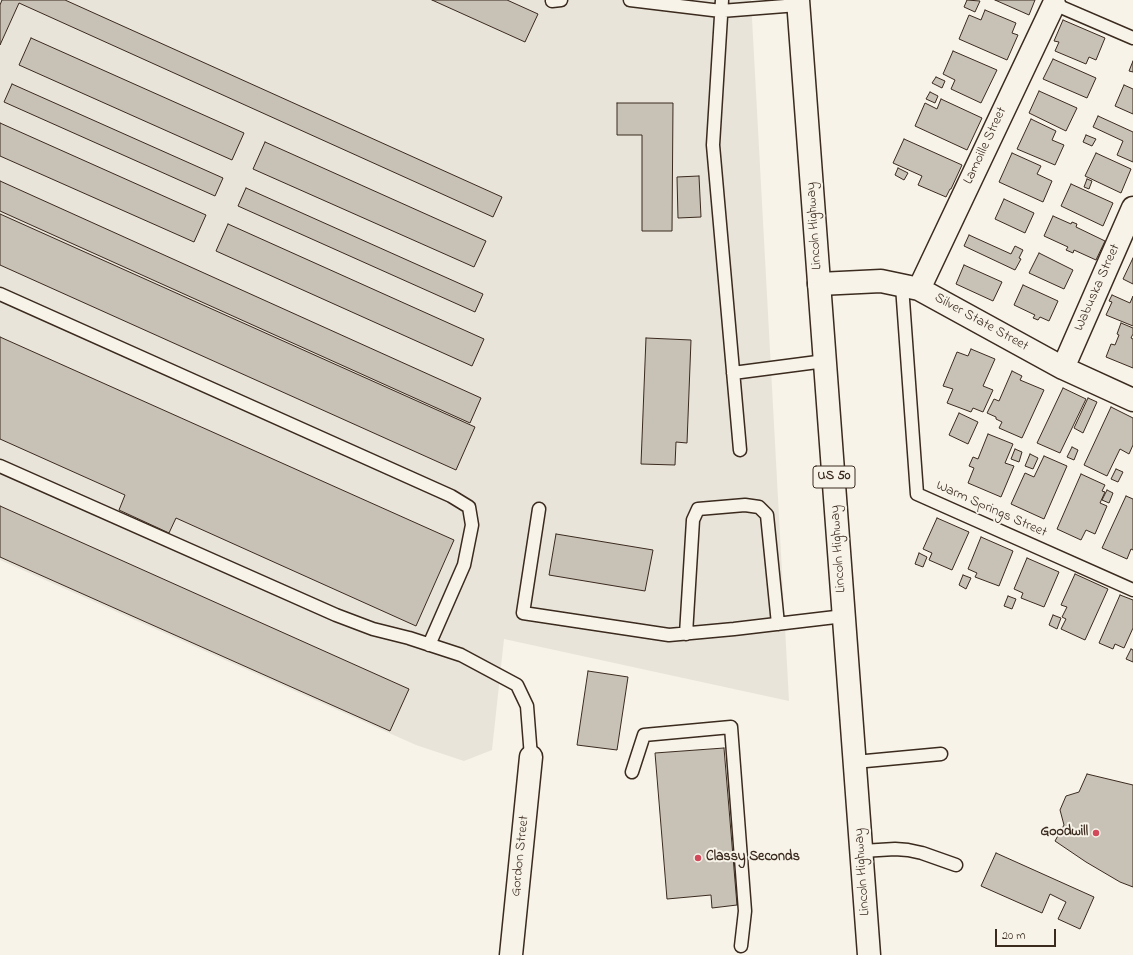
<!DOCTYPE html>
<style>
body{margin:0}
#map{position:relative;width:1133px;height:955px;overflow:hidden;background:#f7f3e8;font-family:"Indie Flower",sans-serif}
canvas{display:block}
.scale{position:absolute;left:995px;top:929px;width:61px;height:18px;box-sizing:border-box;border:2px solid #3b2a1e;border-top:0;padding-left:5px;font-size:12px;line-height:14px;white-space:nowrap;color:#3b2a1e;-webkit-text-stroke:3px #f7f3e8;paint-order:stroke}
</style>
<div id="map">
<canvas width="1133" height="955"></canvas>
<div class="scale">20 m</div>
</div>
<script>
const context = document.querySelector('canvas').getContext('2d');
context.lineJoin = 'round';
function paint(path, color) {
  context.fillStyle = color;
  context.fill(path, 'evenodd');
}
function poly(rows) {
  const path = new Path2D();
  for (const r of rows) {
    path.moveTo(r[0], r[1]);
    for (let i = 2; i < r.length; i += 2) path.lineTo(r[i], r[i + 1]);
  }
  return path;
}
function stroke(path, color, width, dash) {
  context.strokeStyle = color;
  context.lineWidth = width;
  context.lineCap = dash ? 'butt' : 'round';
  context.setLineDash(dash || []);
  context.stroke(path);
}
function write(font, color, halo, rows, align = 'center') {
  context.font = font + ' "Indie Flower",sans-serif';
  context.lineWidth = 4;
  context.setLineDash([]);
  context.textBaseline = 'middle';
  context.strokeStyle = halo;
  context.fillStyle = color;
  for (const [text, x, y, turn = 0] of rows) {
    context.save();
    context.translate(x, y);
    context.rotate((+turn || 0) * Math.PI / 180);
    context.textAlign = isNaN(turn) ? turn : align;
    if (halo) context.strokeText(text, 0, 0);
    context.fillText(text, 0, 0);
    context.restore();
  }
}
paint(poly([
 [0,0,751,0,789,701,504,639,492,750,464,761,416,745,0,560]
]), '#e9e4d9');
const building = poly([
 [2,0,65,0,502,197,493,217,19,3,0,45,0,5,2,0],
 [432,0,507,0,538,14,525,42,432,0],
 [967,0,980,1,975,12,964,7,967,0],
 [995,0,1035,0,1029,15,995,0],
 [985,10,1016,23,1012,33,1018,35,1007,60,959,39,969,15,981,20,985,10],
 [1063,20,1105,38,1096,60,1089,57,1086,64,1055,51,1059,42,1054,41,1063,20],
 [31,38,244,133,232,160,19,65,31,38],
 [953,51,997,70,981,103,951,89,955,80,943,74,953,51],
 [1053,59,1096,78,1087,98,1043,79,1053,59],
 [1133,61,1133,72,1129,71,1133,61],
 [936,77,945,81,942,88,932,83,936,77],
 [12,84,223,178,215,196,4,102,12,84],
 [1124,85,1133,89,1133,114,1115,106,1124,85],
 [1039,91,1077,108,1066,131,1029,113,1039,91],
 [930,92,938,96,935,103,926,99,930,92],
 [941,99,982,118,967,150,915,126,925,103,937,109,941,99],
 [617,103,673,103,672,231,642,231,642,135,617,135,617,103],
 [1098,116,1133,132,1133,162,1117,155,1123,141,1093,127,1098,116],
 [1031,119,1056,131,1052,140,1064,145,1055,165,1017,149,1031,119],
 [0,123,206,215,194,242,0,156,0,123],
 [1086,135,1096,139,1092,146,1083,142,1086,135],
 [904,139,962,165,951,189,950,189,946,197,918,185,922,176,893,163,904,139],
 [265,142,486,241,474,267,253,169,265,142],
 [1012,153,1041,166,1037,174,1052,181,1043,202,999,182,1012,153],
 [1096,153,1131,169,1121,193,1085,176,1096,153],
 [898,168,908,173,904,180,895,175,898,168],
 [699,176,701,217,678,218,677,177,699,176],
 [1087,179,1092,181,1089,189,1084,187,1087,179],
 [0,181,481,398,470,423,0,211,0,181],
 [1071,184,1113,203,1103,226,1061,206,1071,184],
 [246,188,483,294,475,312,238,206,246,188],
 [1004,199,1034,213,1025,233,995,219,1004,199],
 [0,214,475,427,456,470,0,265,0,214],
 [1053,216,1071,224,1072,222,1077,224,1076,227,1105,241,1096,260,1074,250,1073,253,1066,250,1068,247,1044,236,1053,216],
 [228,224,484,339,472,366,216,251,228,224],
 [969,235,1011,254,1015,246,1023,250,1019,258,1021,259,1015,270,964,246,969,235],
 [1039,253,1073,270,1064,289,1029,273,1039,253],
 [1133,258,1133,284,1123,279,1133,258],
 [964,265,1002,282,993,301,956,284,964,265],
 [1023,285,1058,301,1049,321,1040,317,1038,320,1033,318,1035,315,1014,305,1023,285],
 [1112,295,1130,303,1133,296,1133,326,1106,315,1112,302,1109,301,1112,295],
 [1121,323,1133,328,1133,334,1131,338,1133,339,1133,368,1106,357,1111,344,1115,345,1119,335,1117,334,1121,323],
 [0,337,454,540,416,626,176,518,169,533,119,510,125,495,0,439,0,337],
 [646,338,691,340,687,443,676,442,675,465,641,464,646,338],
 [971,349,995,359,983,386,993,390,983,412,973,408,971,412,947,403,953,389,943,386,957,352,968,356,971,349],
 [1012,371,1022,376,1020,380,1044,390,1022,438,999,428,1002,422,996,419,996,417,987,413,994,399,999,401,1012,371],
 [1063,388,1086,399,1060,453,1037,443,1063,388],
 [1088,398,1097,402,1083,433,1074,428,1088,398],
 [1111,407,1133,418,1133,445,1129,454,1120,449,1107,476,1084,465,1111,407],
 [959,413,978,422,968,444,949,435,959,413],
 [988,434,1013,444,1005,463,1014,466,1001,497,968,483,974,468,969,466,973,457,978,459,988,434],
 [1072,447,1078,450,1074,460,1067,457,1072,447],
 [1015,449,1022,452,1019,462,1011,459,1015,449],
 [1030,454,1038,458,1033,469,1025,466,1030,454],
 [1044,456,1067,466,1044,519,1011,504,1025,473,1034,477,1044,456],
 [1116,469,1123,472,1118,482,1111,479,1116,469],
 [1081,474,1105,485,1102,491,1105,492,1100,503,1107,506,1095,534,1086,530,1081,540,1057,529,1081,474],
 [1107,490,1113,493,1109,503,1102,500,1107,490],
 [1126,496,1133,499,1133,550,1131,549,1127,559,1102,548,1126,496],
 [0,506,409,689,390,731,0,557,0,506],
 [937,518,969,532,952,570,929,560,932,553,923,549,937,518],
 [556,534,653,550,645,591,549,575,556,534],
 [981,537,1013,551,999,586,975,577,977,573,968,569,981,537],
 [919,553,927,557,923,567,915,564,919,553],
 [1027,558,1059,572,1044,607,1021,598,1023,593,1014,589,1027,558],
 [1075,574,1108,589,1085,640,1061,629,1066,619,1062,617,1067,607,1061,605,1075,574],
 [963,575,971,578,966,589,959,585,963,575],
 [1120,595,1133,600,1133,628,1124,648,1115,644,1113,649,1099,643,1120,595],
 [1008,596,1016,599,1012,609,1004,606,1008,596],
 [1053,615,1061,618,1057,629,1049,625,1053,615],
 [1131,649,1133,650,1133,662,1126,659,1131,649],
 [588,671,628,677,617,750,577,745,588,671],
 [724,748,737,905,712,908,711,895,667,899,655,753,724,748],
 [1087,774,1133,785,1133,887,1120,882,1086,862,1055,841,1064,825,1060,810,1066,796,1079,792,1087,774],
 [996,853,1094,897,1080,929,1058,919,1066,902,1050,894,1042,913,981,886,996,853]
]);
paint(building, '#c8c1b6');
stroke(building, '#3b2a1e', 1);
const lane = poly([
 [630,0,721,11,798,5],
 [722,0,713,145,740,450],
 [552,1,561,0],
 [1054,4,1133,38],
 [902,286,917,494,1133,590],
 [0,294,451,496,469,507,472,525,464,565,429,645],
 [733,373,825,361],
 [0,466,336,615,373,629,409,638,461,655,517,685,527,706,531,757],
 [539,509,523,613,669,635,734,629,844,616],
 [686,634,693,520,698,509,745,505,759,507,767,515,778,624],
 [855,762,941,754],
 [632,772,644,735,731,727,745,911,741,946],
 [862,851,895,849,908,850,922,853,956,865]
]);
const street = poly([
 [819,284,881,281,919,289,1063,368,1133,400],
 [919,289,1054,4],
 [1063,368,1133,208],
 [511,955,531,757]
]);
const highway = poly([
 [798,0,869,955]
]);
stroke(lane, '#3b2a1e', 15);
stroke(street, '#3b2a1e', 25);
stroke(highway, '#3b2a1e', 25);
stroke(lane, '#f7f3e8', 12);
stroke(street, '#f7f3e8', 22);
stroke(highway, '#f7f3e8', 22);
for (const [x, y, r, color] of [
 [1096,833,4,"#d1495b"],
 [698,858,4,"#d1495b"]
]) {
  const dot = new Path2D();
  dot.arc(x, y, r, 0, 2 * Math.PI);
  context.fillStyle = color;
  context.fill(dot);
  stroke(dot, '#f7f3e8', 1.5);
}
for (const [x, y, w] of [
 [834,477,42]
]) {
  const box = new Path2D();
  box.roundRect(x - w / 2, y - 11, w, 22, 3);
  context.fillStyle = '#f7f3e8';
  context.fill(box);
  stroke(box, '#3b2a1e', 1);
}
write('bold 13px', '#3b2a1e', null, [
 ["US 50",834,477]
]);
write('14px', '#3b2a1e', '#f7f3e8', [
 ["Lamoille Street",986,146,-65],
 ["Lincoln Highway",815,226,-94],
 ["Wabuska Street",1098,288,-66],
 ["Silver State Street",981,323,29],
 ["Warm Springs Street",991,510,24],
 ["Lincoln Highway",839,549,-94],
 ["Gordon Street",521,856,-84],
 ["Lincoln Highway",863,872,-94]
]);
write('bold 14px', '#3b2a1e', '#f7f3e8', [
 ["Goodwill",1088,833],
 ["Classy Seconds",706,858,"left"]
], 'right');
</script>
